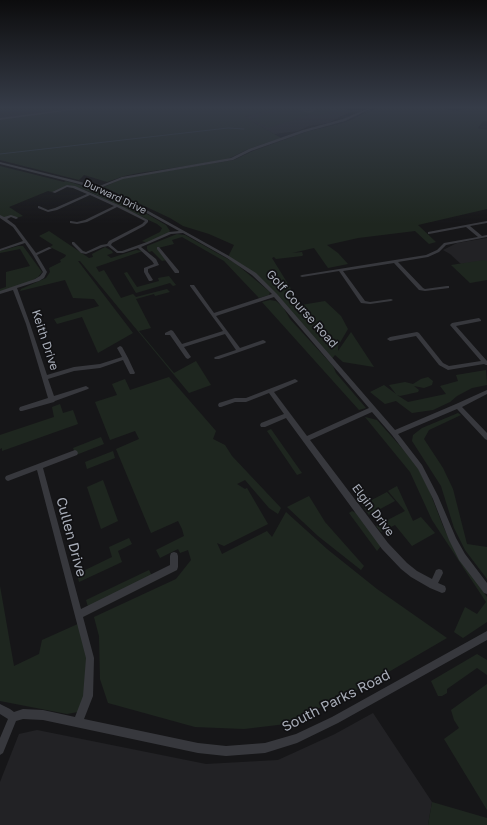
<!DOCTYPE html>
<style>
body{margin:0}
canvas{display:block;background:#161618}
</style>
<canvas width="487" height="825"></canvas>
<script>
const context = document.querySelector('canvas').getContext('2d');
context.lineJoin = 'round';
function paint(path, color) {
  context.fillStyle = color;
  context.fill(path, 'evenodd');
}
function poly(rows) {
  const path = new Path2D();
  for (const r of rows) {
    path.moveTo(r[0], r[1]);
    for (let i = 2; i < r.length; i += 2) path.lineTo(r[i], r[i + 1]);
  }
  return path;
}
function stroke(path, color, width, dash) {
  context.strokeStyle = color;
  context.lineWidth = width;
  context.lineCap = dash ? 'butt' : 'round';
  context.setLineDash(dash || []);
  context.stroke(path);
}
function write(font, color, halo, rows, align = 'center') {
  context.font = font + ' "Golos Text",sans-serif';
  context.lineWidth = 3.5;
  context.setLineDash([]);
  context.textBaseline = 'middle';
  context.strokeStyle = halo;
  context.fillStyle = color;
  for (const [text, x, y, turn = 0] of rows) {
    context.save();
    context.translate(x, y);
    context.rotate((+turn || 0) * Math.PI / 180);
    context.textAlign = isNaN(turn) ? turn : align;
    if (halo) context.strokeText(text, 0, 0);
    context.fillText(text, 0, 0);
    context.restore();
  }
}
paint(poly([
 [0,108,86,108,0,119],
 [275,108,344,108,352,111,328,123,309,126,298,131,274,134,244,117],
 [487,238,487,261,461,264,450,254,443,250,457,243],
 [373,713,432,802,428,825,0,825,0,782,19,734,37,730,206,764,278,760,335,734]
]), '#222225');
paint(poly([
 [85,108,275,108,245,117,281,138,246,150,226,160,139,173,124,176,107,182,84,175,79,180,0,160,0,119],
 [287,108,328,108,333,110,317,116,312,114,268,128,251,119],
 [377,108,443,108,455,111,469,108,487,108,487,121,483,121,478,128,487,130,487,209,418,225,436,242,429,244,415,231,358,238,327,245,338,253,348,264,328,268,314,248,292,253,302,252,303,255,302,256,276,259,274,257,272,258,301,305,325,301,341,316,348,329,338,346,338,351,351,332,374,367,343,362,335,355,331,360,262,282,228,257,234,245,209,234,183,226,170,218,104,187,122,179,134,176,234,160,253,151,306,132,346,122],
 [0,166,64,182,66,181,106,193,133,206,166,225,170,231,168,233,148,243,142,241,160,232,162,228,157,224,88,191,69,185,52,192,48,191,9,207,23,216,16,218,11,216,4,219,0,216],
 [49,231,89,258,93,257,92,254,105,247,112,251,113,253,107,255,111,258,136,250,143,251,96,267,99,272,104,270,121,298,133,294,136,297,167,289,170,292,155,296,154,294,136,299,151,328,139,331,174,373,196,361,211,385,189,393,80,261,78,261,133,333,98,353,82,317,57,324,54,319,99,306,94,299,73,298,65,280,20,291,21,289,46,278,50,272,49,268,61,262,60,260,65,257,66,255,50,247,53,245,39,236],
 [177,234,185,235,235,263,270,292,269,295,259,298,224,261,182,237,172,240,174,244,158,248,167,260,162,261,152,251,149,252,147,249,147,246],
 [18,246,23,246,42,272,38,277,31,281,0,292,0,289,6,287,6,272,30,266,20,249,0,253,0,251],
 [484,260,487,261,487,280,470,283,451,265],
 [127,272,137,287,159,281,158,278,169,276,176,285,173,286,170,283,136,293,124,273],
 [270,300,276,301,283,307,290,319,333,366,336,373,366,408,359,410,262,302],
 [486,370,487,385,472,388,457,396,450,402,433,410,412,413,396,401,385,404,370,392,384,385,396,394,389,385,405,382,413,384,421,379,428,377,433,381,432,385,424,388,414,386,419,390,418,392,400,396,397,395,408,402,446,394,440,386,458,381,456,375],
 [169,377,216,431,213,439,225,445,232,456,281,508,278,514,269,508,245,480,237,484,245,489,247,488,268,524,224,546,217,543,222,554,267,531,272,537,286,512,327,549,377,589,447,638,361,688,286,724,244,729,195,727,108,703,100,679,99,636,94,617,176,579,191,560,188,550,180,553,178,549,160,558,156,550,184,536,182,529,178,521,151,533,116,449,139,439,135,431,110,440,95,402,117,395,112,384,125,379,130,390],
 [60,404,63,413,73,410,78,424,2,451,2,448,0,449,0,435,54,417,52,407],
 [458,413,461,415,429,430,424,439,443,468,453,489,467,544,487,547,487,579,465,550,454,528,441,486,412,441,413,435,422,428],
 [365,417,377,420,416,464,429,490,443,526,456,553,487,597,487,622,463,638,454,632,465,607,477,614,486,602,432,520,410,472],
 [271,429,302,473,297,475,267,431],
 [101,437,104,444,76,455,73,448],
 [113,451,115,458,87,469,85,462],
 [103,480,118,521,101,529,87,487],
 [397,486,413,521,421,517,435,533,412,546,395,525,381,532,376,526,405,511,388,491],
 [387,492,395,501,369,515,362,505],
 [309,496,325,522,364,566,361,570,318,536,287,507],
 [352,511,356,513,381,546,377,551,349,513],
 [129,538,132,544,118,551,122,562,79,582,77,574,112,557,109,547],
 [149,570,152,576,88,607,86,600],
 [0,586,14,666,39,654,42,640,80,623,90,658,83,711,67,714,0,701],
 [477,654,487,660,487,675,477,668,447,689,447,693,442,696,438,696,431,681],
 [487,684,487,810,444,739,459,728,454,720,451,710],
 [432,802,487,818,487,825,428,825]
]), '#1e261f');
stroke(poly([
 [0,154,228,128,244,129]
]), '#2c353c', 1);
paint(poly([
 [326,108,337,108,337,109,334,111,326,108]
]), '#303135');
paint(poly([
 [299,108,316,108,314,111,308,113,301,111,299,108]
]), '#303135');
paint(poly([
 [79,108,86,108,0,120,0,118,79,108],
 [369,108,372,108,345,121,305,132,251,151,233,160,123,179,100,188,118,194,229,256,256,273,277,294,395,430,456,404,487,390,487,394,462,407,487,433,487,440,485,439,457,409,398,434,422,465,438,496,456,538,465,554,487,583,487,594,484,593,459,560,449,540,433,499,418,469,392,435,372,412,310,440,388,543,407,563,417,571,432,579,436,570,439,569,442,570,443,573,438,583,445,586,446,589,445,592,442,593,430,588,411,577,401,569,382,549,286,418,265,427,261,427,260,425,261,423,284,414,269,393,246,402,235,402,221,407,219,407,218,405,219,403,235,398,246,398,295,379,298,381,297,382,274,392,307,436,369,408,274,297,216,316,240,348,263,340,265,341,266,342,265,343,219,359,215,359,214,358,215,357,236,350,225,334,184,347,191,357,188,359,186,358,170,335,165,335,165,333,171,330,173,331,182,344,223,331,190,286,190,285,194,285,214,313,272,294,252,275,227,258,183,233,171,234,141,247,156,259,159,265,148,269,148,272,153,280,151,281,149,281,144,272,144,268,154,264,152,261,138,248,123,253,117,253,108,246,103,247,86,254,81,253,72,244,72,242,74,242,83,251,86,252,101,245,107,244,109,241,142,224,145,221,117,207,87,222,77,224,70,223,70,221,71,221,77,222,85,220,114,206,90,195,57,210,48,212,38,208,38,206,39,206,48,210,55,208,87,194,73,188,67,187,55,193,52,192,67,185,75,186,123,207,148,220,148,222,144,226,112,243,111,245,118,251,122,251,147,242,169,232,179,231,116,196,79,184,0,164,0,162,81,182,97,187,122,177,231,158,249,149,303,130,343,119,369,108],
 [0,215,4,217,11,215,17,217,18,218,16,219,11,217,7,219,15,225,36,253,49,247,52,248,37,255,47,272,44,278,39,281,17,288,30,324,47,375,74,367,100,364,122,357,117,348,120,346,122,347,128,358,135,373,134,374,130,374,123,360,100,368,74,371,48,379,54,396,86,386,89,388,88,389,55,401,54,402,22,411,20,411,19,409,20,407,48,398,26,324,13,290,0,294,0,291,35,279,40,276,43,272,33,255,25,243,0,251,0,249,23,241,13,227,0,218,0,215],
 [487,221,487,223,470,226,482,236,487,235,487,237,446,245,439,252,428,257,398,262,423,288,425,289,447,286,449,286,449,288,425,291,419,290,394,263,343,271,365,301,370,302,391,299,393,300,391,301,370,304,361,303,339,271,302,277,300,276,302,275,426,255,437,250,444,243,478,237,466,227,429,234,428,234,428,232,487,221],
 [157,247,159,247,179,271,179,273,175,273,157,249,157,247],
 [479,318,481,320,481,321,456,326,487,361,487,365,486,365,484,364,448,370,439,365,416,336,390,341,387,339,390,337,417,332,419,333,443,363,449,366,481,361,450,325,452,323,479,318],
 [75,450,77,451,78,453,77,455,43,468,81,609,170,565,170,556,171,553,174,552,177,553,178,556,178,567,177,570,83,617,94,658,93,696,84,719,198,743,226,746,265,743,296,734,332,717,487,631,487,640,338,723,297,743,265,753,226,756,198,753,43,720,23,719,16,721,3,753,0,755,0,738,8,719,0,714,0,704,10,709,14,712,23,709,43,710,75,717,83,696,86,658,37,470,8,481,6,480,5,478,6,476,75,450]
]), '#37383d');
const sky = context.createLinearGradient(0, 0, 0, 224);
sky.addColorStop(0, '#0c0c0d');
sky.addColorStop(0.48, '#363c48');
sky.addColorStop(1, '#363c4800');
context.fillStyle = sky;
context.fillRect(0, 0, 487, 224);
write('10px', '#a8adb8', '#111113', [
 ["Durward Drive",115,197,25]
]);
write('12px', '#a8adb8', '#111113', [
 ["Golf Course Road",302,309,48],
 ["Keith Drive",45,340,72],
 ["Elgin Drive",373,510,53]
]);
write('14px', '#a8adb8', '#111113', [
 ["Cullen Drive",71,537,75],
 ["South Parks Road",336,701,-27]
]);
</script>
